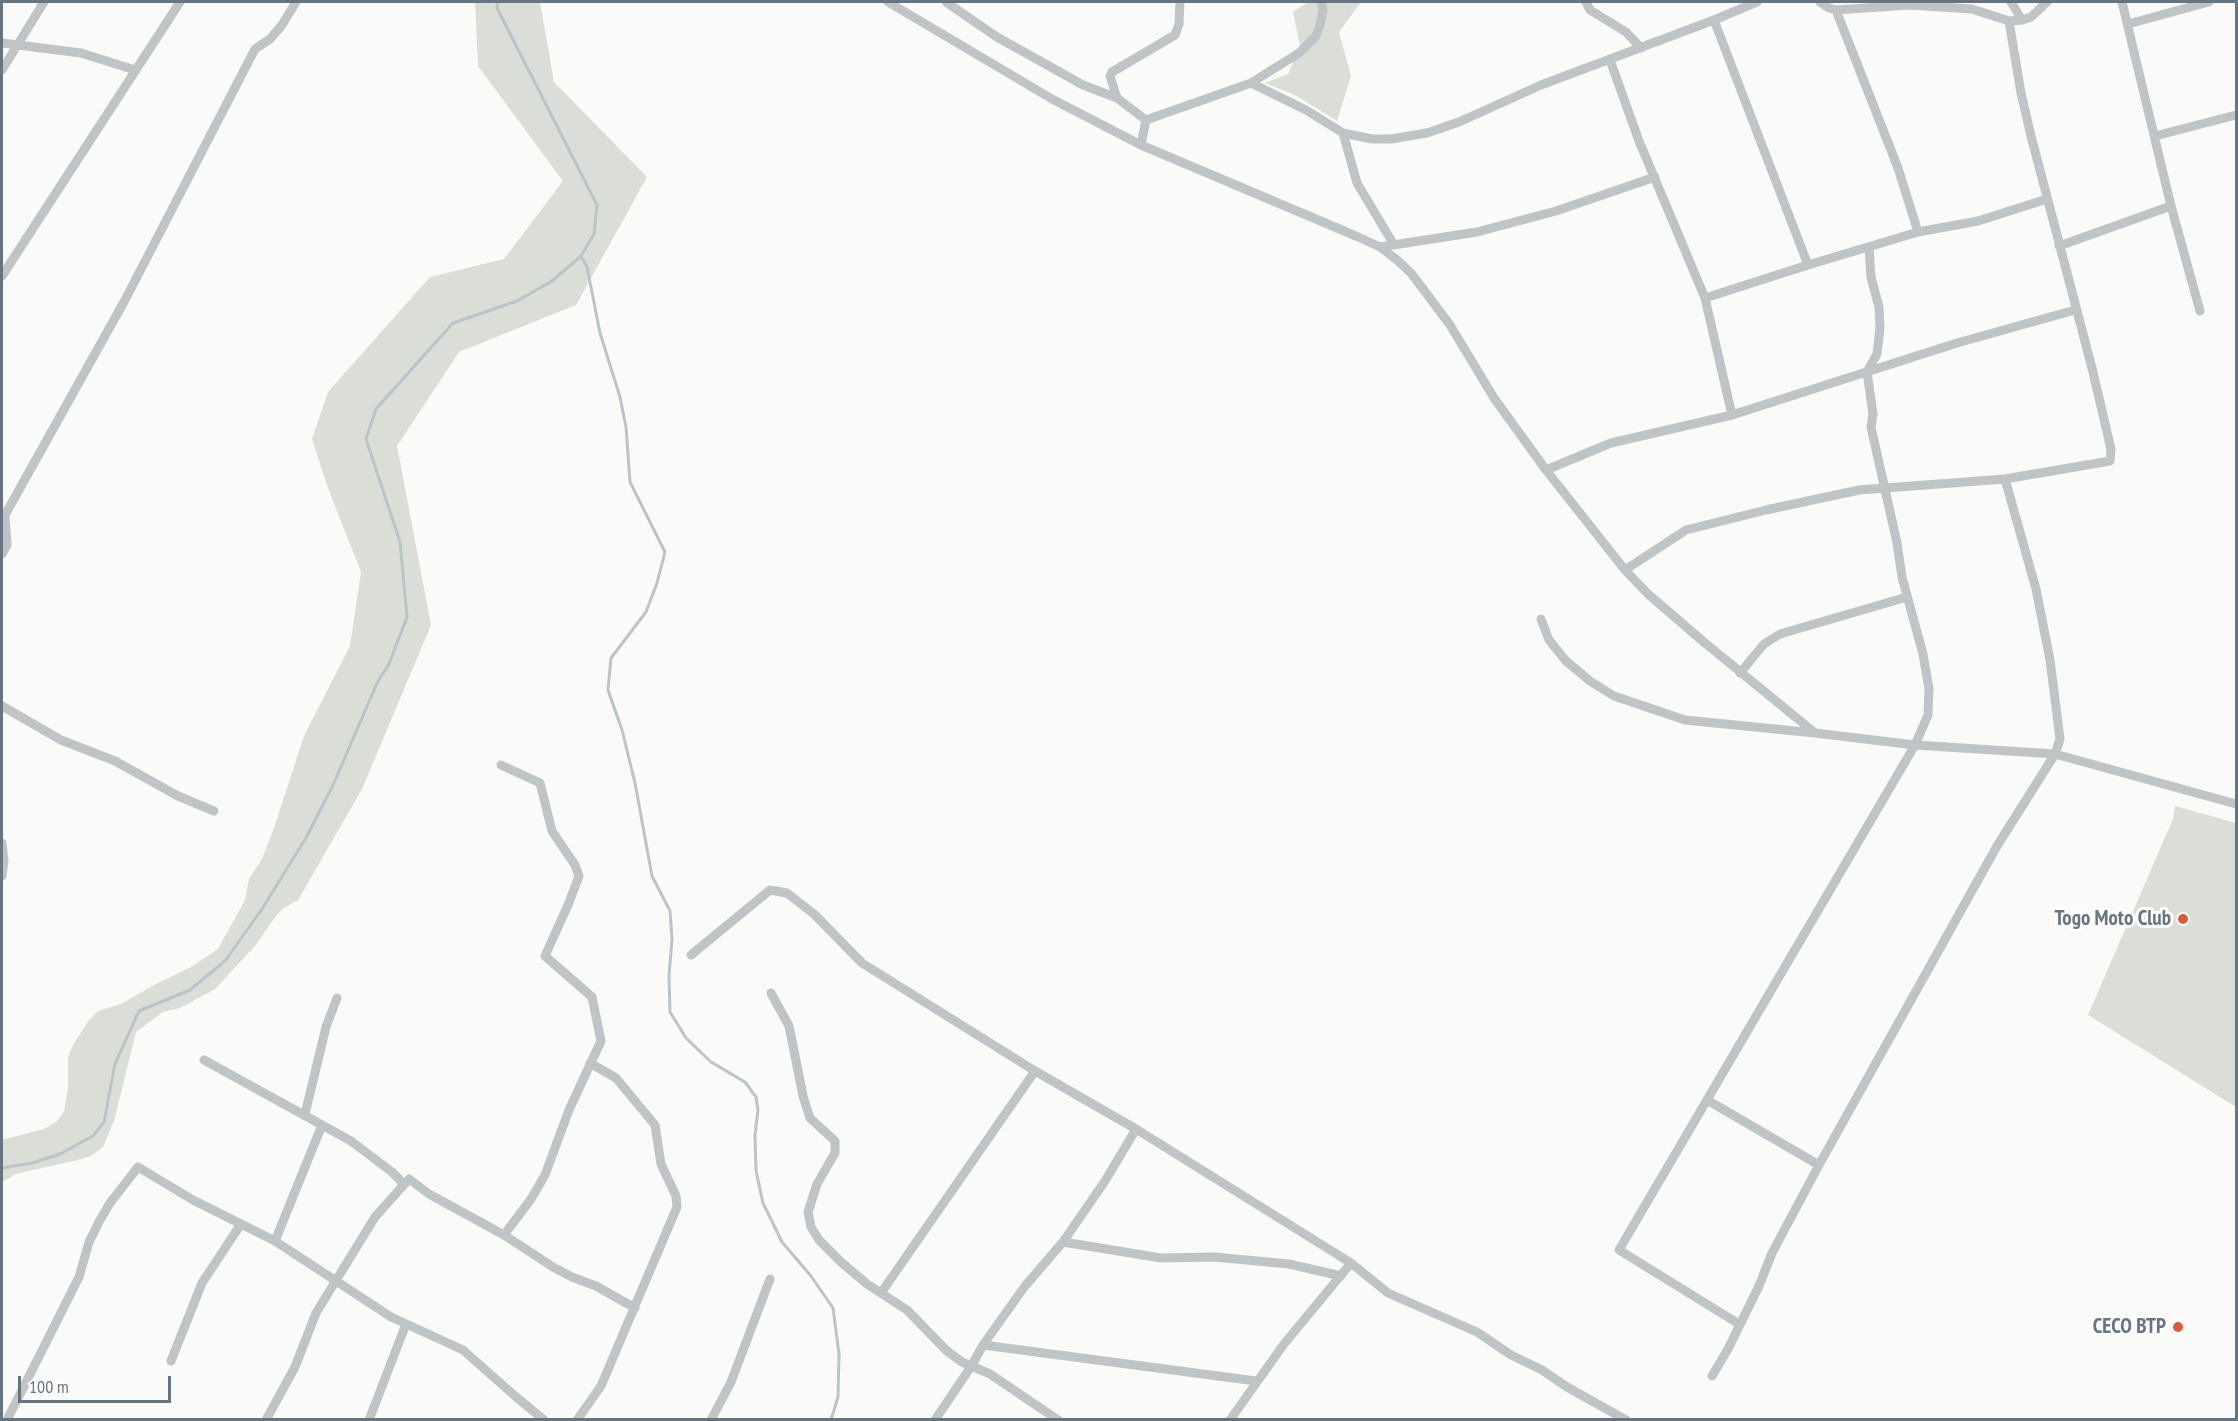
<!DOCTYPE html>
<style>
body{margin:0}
#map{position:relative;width:2238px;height:1421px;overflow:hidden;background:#fafaf8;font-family:"PT Sans Narrow",sans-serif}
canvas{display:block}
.frame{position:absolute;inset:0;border:3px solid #667581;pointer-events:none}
.scale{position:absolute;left:18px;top:1376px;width:153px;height:27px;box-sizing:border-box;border:3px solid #667581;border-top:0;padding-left:8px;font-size:18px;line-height:21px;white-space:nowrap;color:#667581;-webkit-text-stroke:4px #fff;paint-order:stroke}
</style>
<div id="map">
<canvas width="2238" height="1421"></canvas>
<div class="frame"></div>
<div class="scale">100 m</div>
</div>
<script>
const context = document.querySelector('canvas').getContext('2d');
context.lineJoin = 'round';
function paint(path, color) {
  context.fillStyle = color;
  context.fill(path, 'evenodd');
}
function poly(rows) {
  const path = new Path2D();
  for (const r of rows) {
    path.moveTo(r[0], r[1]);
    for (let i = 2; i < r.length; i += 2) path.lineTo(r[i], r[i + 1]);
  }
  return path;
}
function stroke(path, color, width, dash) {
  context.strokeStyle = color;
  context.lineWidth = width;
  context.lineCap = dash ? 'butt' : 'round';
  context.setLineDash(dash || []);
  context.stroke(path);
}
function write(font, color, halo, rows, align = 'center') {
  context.font = font + ' "PT Sans Narrow",sans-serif';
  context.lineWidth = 6;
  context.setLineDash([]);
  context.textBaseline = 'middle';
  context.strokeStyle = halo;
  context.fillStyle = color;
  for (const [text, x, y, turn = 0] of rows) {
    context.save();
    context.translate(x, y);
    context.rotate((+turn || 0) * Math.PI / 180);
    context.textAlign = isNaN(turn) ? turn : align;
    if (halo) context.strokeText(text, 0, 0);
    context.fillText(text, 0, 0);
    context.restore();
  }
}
paint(poly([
 [475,2,540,2,554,82,647,177,576,305,459,352,397,446,431,625,362,789,298,900,284,908,276,916,255,946,215,989,180,1008,163,1012,136,1032,114,1121,103,1147,91,1156,78,1160,16,1174,2,1182,2,1140,44,1129,56,1122,64,1112,68,1088,68,1058,73,1045,89,1020,98,1011,121,1004,154,985,191,967,218,949,245,900,249,879,262,859,274,828,304,736,350,646,361,572,328,488,312,439,328,392,430,277,504,259,563,181,478,66],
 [1308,2,1361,2,1339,32,1351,76,1337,121,1295,95,1265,83,1288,74,1300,45,1293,12],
 [2175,806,2236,823,2236,1107,2088,1015,2173,819]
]), '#daded7');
stroke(poly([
 [581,256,587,267,600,333,620,397,626,427,630,482,665,552,657,583,646,612,611,658,608,690,622,730,635,783,652,876,670,911,672,939,669,976,670,1012,686,1038,711,1062,745,1082,756,1097,758,1110,755,1135,756,1171,763,1203,782,1242,811,1276,833,1308,839,1354,838,1397,831,1420],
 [2,1168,32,1163,60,1154,93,1136,104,1122,115,1064,139,1011,190,990,225,961,262,909,307,836,333,785,378,681,389,664,407,617,400,542,366,439,376,409,453,323,517,301,552,281,581,256,594,234,597,205,497,8,498,2]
]), '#b9c5c9', 3);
stroke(poly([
 [888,2,1052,99,1141,145,1356,236,1380,247,1397,260,1411,273,1450,325,1494,398,1546,470,1625,570,1648,594,1705,643,1815,733,1915,745,2055,754,2236,804],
 [946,2,997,37,1083,85,1117,98,1146,120,1251,83,1306,110,1343,133,1372,139,1391,139,1427,133,1459,122,1541,85,1714,20,1757,2],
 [1586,2,1590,10,1626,32,1641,48],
 [1820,2,1829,8,1836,10,1910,5,1972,9,2009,21,2022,20,2031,17,2047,2],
 [2011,2,2022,20],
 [2122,2,2171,206,2200,311],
 [1836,10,1898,168,1918,232],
 [1714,20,1808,265],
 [2128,24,2209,2],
 [2,43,81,53,135,70],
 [1610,60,1639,141,1705,298,1732,415],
 [2,70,44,2],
 [1251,83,1299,53,1316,36,1320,25,1323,10,1321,2],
 [1117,98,1110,76,1112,72,1175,35,1179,24,1180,2],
 [1343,133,1357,183,1394,245],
 [2155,136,2236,115],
 [1141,145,1146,120],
 [2059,246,2171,206],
 [1380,247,1477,232,1556,211,1655,177],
 [2,276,180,2],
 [1705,298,1808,265,1918,232,1978,221,2047,199],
 [1546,470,1611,443,1732,415,1957,343,2075,310],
 [2,554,7,545,5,515,125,300,255,49,270,39,282,25,296,2],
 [1625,570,1686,530,1766,510,1859,490,2005,479,2110,461,2111,449,2092,368,2031,136,2021,93,2009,21],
 [1541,619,1549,640,1566,661,1590,681,1614,696,1685,720,1815,733],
 [1740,673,1764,644,1780,634,1907,597],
 [2,706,61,740,115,761,178,796,214,811],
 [501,765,540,783,552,831,575,865,579,876,568,905,545,956,592,997,601,1041,569,1110,545,1175,531,1199,504,1235],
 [2,843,4,861,2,876],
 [691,955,770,890,787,893,814,914,862,963,1035,1071,1136,1129],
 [771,993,789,1026,803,1096,810,1118,835,1141,835,1153,817,1184,808,1212,811,1227,819,1240,841,1262,867,1284,907,1310,947,1351,962,1362,990,1374,1058,1420],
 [204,1060,351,1141,392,1172,404,1184],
 [1707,1100,1819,1165],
 [305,1114,326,1027,337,998],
 [275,1241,322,1125],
 [1063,1242,1105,1181,1136,1129,1351,1263,1388,1293,1477,1332,1511,1355,1542,1370,1567,1387,1626,1420],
 [881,1293,1035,1071],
 [1739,1324,1619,1250,1915,745,1928,715,1929,689,1923,654,1902,577,1897,543,1871,427,1873,414,1867,372,1877,354,1880,328,1879,307,1871,277,1869,248],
 [983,1345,1025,1286,1063,1242,1161,1258,1214,1257,1289,1264,1341,1276],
 [171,1361,202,1283,241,1224],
 [1712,1376,1728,1349,1759,1286,1772,1253,1819,1165,1997,846,2055,754,2060,739,2050,660,2036,589,2005,479],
 [7,1420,79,1277,89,1242,100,1220,110,1203,138,1167,193,1200,275,1241,391,1317,463,1350,515,1396,544,1420],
 [266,1420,295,1367,316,1313,375,1217,409,1179,429,1194,504,1235,553,1267,572,1277,596,1286,635,1308],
 [369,1420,406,1324],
 [577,1420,601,1386,677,1207,676,1196,661,1164,655,1125,616,1078,590,1063],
 [711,1420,731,1382,770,1279],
 [935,1420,972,1365,983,1345,1256,1381],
 [1230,1420,1284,1344,1351,1263]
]), '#bfc4c7', 9);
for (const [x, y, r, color] of [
 [2183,919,6,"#db5b36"],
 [2178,1327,6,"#db5b36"]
]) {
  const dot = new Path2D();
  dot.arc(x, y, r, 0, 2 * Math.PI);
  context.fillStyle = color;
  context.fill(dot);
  stroke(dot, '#fff', 2);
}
write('bold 21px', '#667581', '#fff', [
 ["Togo Moto Club",2171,919],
 ["CECO BTP",2166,1327]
], 'right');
</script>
